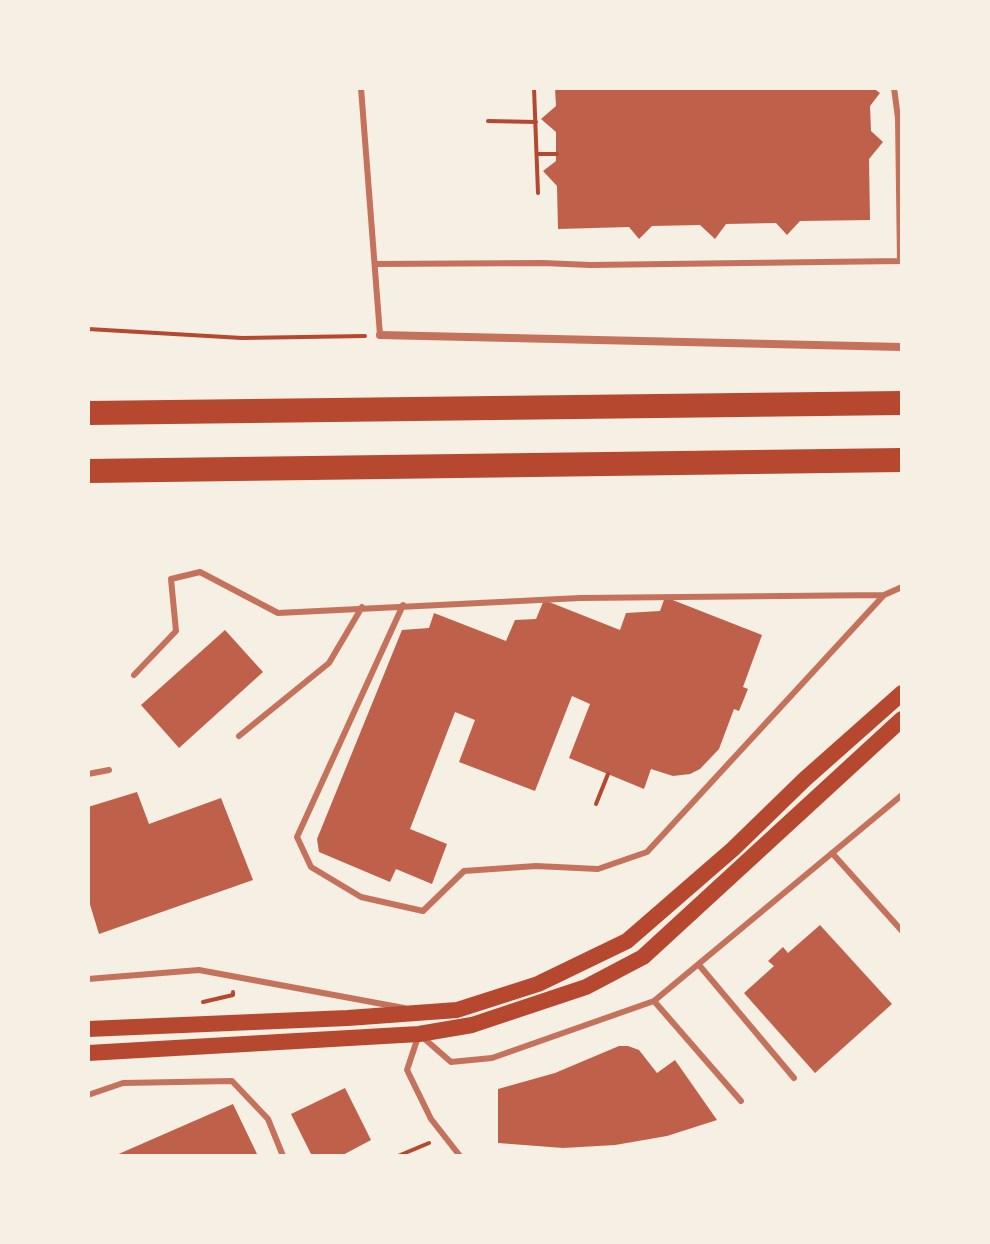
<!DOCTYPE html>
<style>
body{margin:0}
#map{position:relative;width:990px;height:1244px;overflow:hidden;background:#f6efe4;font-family:"Times New Roman",serif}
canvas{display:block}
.frame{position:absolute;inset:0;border:90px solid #f6efe4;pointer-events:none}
</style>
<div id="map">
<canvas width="990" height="1244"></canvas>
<div class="frame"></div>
</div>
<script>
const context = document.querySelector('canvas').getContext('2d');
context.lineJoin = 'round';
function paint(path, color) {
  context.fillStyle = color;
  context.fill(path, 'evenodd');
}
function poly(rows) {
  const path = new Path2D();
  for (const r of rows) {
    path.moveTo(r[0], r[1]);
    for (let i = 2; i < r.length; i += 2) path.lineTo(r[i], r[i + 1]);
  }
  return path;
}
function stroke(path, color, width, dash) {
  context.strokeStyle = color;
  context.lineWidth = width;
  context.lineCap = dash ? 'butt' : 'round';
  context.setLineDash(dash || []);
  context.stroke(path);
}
paint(poly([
 [555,88,873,88,880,93,870,106,871,131,883,142,869,159,870,220,800,221,787,235,776,223,726,224,715,239,700,225,652,226,639,239,629,227,558,229,557,186,543,171,556,161,556,132,541,119,556,106],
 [665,597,762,635,743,687,748,689,739,711,734,709,719,749,700,769,690,774,673,776,651,769,644,789,569,758,590,704,572,696,535,791,459,762,475,720,455,712,410,829,447,844,432,884,396,869,390,882,319,852,317,839,402,630,429,628,434,613,506,641,515,620,536,619,544,600,620,630,626,613,660,611],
 [225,630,263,672,179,748,141,705],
 [137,792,149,824,221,798,253,880,99,934,88,898,88,807],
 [820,925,892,1004,815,1073,744,993,774,966,768,961,783,947,788,953],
 [619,1046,628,1046,639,1050,657,1073,675,1060,717,1120,667,1136,615,1145,563,1148,498,1143,498,1089,555,1073],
 [345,1088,371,1140,341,1156,312,1156,291,1114],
 [233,1104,258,1156,114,1156]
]), '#bf614a');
stroke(poly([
 [534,88,538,193],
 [488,121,536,122],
 [537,154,557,154],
 [88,329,242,338,365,336],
 [596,804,608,774],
 [203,1002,233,995,233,992],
 [398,1156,429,1143]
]), '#b5482f', 4);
stroke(poly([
 [361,88,380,335],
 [375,264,543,263,590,265,900,261,898,118,894,88],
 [403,605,297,837,311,867,361,897,423,911,464,871,536,866,598,869,647,852,884,595,902,587],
 [134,675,176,631,171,579,200,572,278,613,580,598,884,595],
 [239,736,329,663,362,607],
 [88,774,109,770],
 [832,853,902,931],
 [699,965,794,1078],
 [88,979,199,970,404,1008],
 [654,1001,741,1101],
 [88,1095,123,1083,232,1081,268,1119,283,1156],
 [460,1156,431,1119,407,1070,419,1034,451,1062,492,1058,654,1001,902,795]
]), '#c5725c', 6);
stroke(poly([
 [380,335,902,347]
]), '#c5725c', 8);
stroke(poly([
 [88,1029,348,1018,457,1010,538,984,627,941,733,849,805,779,902,693],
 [88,1053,419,1034,472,1025,586,987,643,957,902,719]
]), '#b5482f', 16);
stroke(poly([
 [88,413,902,403],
 [88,471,902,460]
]), '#b5482f', 24);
</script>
